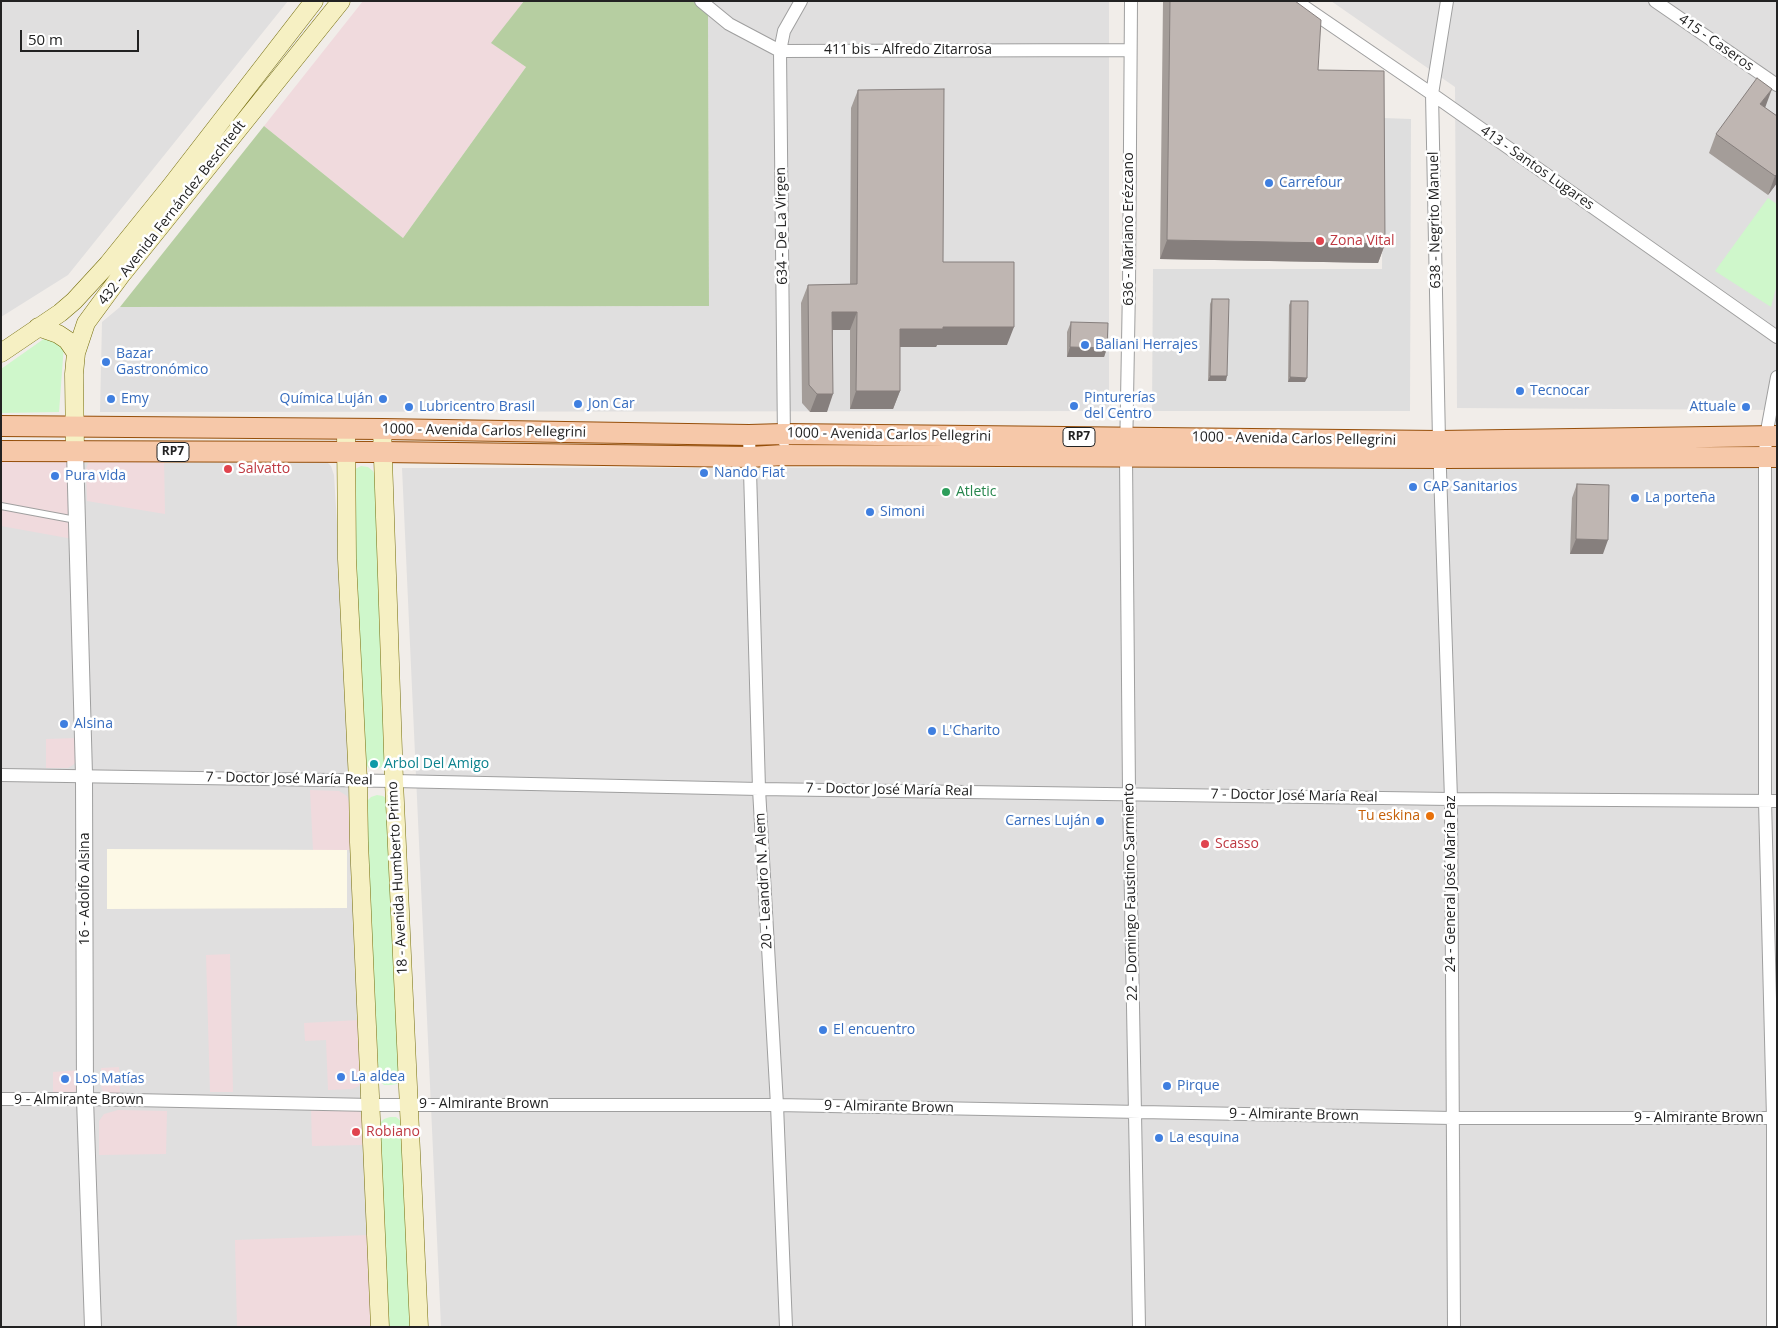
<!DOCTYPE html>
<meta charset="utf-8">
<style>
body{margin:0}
#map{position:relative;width:1778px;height:1328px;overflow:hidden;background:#f1ede9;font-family:"Open Sans",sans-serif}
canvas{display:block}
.frame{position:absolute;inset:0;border:2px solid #222;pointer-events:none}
.scale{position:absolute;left:20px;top:30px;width:119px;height:22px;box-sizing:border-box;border:2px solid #222;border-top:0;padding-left:6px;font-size:15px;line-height:18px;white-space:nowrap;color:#222;-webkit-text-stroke:4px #fff;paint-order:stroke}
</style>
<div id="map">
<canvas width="1778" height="1328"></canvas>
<div class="frame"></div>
<div class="scale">50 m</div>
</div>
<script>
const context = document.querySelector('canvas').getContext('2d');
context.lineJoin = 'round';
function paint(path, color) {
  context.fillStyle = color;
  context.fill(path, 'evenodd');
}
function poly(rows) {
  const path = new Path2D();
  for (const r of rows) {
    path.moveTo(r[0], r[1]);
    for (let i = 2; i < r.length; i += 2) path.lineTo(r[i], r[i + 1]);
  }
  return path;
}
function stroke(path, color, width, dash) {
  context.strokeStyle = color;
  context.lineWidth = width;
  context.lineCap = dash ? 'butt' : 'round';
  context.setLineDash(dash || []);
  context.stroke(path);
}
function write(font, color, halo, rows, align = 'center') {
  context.font = font + ' "Open Sans",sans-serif';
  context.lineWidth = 5;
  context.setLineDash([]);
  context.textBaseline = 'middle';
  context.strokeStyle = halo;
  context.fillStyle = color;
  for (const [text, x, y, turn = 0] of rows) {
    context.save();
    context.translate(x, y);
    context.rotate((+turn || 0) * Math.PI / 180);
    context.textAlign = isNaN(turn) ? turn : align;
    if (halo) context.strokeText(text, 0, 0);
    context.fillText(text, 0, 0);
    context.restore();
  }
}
paint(poly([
 [1,1,288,1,68,275,1,317],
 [708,1,1109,1,1109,411,100,412,102,322,120,307,709,306],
 [1331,1,1777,1,1777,410,1457,408,1455,87],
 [1,455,326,461,331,466,334,475,343,623,372,1327,1,1327],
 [1777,467,1777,1327,441,1327,402,468]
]), '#e0dfdf');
paint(poly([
 [363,1,524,1,492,43,526,67,403,238,264,126],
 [1,455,66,460,69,464,73,539,1,526],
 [164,455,165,514,87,501,86,469,88,463,95,458],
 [77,738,76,762,73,765,68,768,46,768,46,739],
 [310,790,339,791,347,796,350,806,352,850,313,850],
 [230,954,233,1092,210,1092,206,955],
 [359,1020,362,1080,359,1086,352,1089,328,1090,326,1040,305,1041,304,1023],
 [119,1067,120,1093,105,1093,102,1090,101,1086,101,1068],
 [82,1070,78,1089,72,1094,53,1094,53,1072],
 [311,1108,356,1110,360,1112,364,1120,364,1145,312,1146],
 [118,1110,167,1111,166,1154,99,1155,99,1121,104,1114],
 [368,1235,372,1327,237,1327,235,1240]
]), '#f0dadd');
paint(poly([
 [107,849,347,850,347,908,107,909]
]), '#fdf9e6');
paint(poly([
 [524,1,695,1,708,12,709,306,120,307,264,126,403,238,526,67,491,43]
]), '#b6cea1');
paint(poly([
 [1768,198,1777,204,1777,284,1771,307,1715,271],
 [45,338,64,345,59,412,1,413,1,369],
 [361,466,368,467,373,471,376,477,387,762,382,767,377,769,369,768,364,763,351,474,355,469],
 [377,795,383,796,388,800,402,1078,397,1084,391,1085,384,1085,379,1080,365,809,366,802,371,797],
 [390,1117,396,1117,401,1121,413,1327,389,1327,378,1130,379,1124,384,1119]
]), '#cff7cb');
paint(poly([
 [1383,118,1411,119,1410,411,1152,411,1153,269,1382,269]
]), '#dedede');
const service = poly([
 [1,506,76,520]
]);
const minor = poly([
 [701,1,729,24,780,51,1130,50],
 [1131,1,1129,286,1126,457,1129,793,1139,1327],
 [1296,1,1432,94,1777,337],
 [1447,1,1432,94,1439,441,1451,799,1454,1327],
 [1655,1,1777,85],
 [749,435,759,789,777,1105,786,1327],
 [784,441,780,51,784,31,801,1],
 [1,775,394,781,759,789,1451,799,1777,801],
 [1,1099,85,1099,371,1105,777,1105,1452,1118,1777,1118],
 [1773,1327,1773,1118,1765,801,1765,457,1766,436,1777,377]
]);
const tertiary = poly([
 [75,451,84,775,85,1099,93,1327]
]);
const secondary = poly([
 [38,327,58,334,67,340,76,353],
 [1,353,60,313,74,301,108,264,171,186,314,1],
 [346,429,347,559,358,781,359,842,380,1327],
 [382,429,394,781,419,1327],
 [75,451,74,374,76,353,86,323,122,274,341,1]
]);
const primary = poly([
 [1,426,382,429,749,435,784,434,1439,441,1777,436],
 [1,451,383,452,750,457,784,455,1440,458,1777,457]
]);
stroke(service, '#9f9f9f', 8);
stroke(minor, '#9f9f9f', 14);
stroke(tertiary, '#9f9f9f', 18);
stroke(secondary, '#756e0d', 19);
stroke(primary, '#964f0a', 22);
stroke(service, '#fff', 6);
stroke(minor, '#fff', 12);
stroke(tertiary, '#fff', 16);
stroke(secondary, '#f6f0c3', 18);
stroke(primary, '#f6c8a9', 20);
paint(poly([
 [1163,1,1295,1,1318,70,1385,244,1378,263,1160,259],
 [858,90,943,262,1007,345,937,345,936,347,900,347,900,391,893,409,850,409,850,330,833,330,827,412,810,412,802,403,801,303,808,285,850,284,851,108],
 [1765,108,1777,116,1777,183,1768,195,1709,153,1716,134],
 [1212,299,1226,381,1208,381,1210,304],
 [1291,301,1305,382,1288,382,1289,305],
 [1071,322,1107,348,1104,357,1067,357,1067,332],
 [1577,484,1603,554,1570,554,1572,498]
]), '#a49d99');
paint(poly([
 [1772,89,1765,108,1760,104],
 [1777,174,1777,183,1768,195,1775,176],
 [1167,240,1385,244,1378,263,1160,259],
 [832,312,857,312,850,330,826,330],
 [943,327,1014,327,1007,345,937,345,936,347,893,347,900,329],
 [1070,347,1107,348,1104,357,1067,357],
 [1210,376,1227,376,1226,381,1208,381],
 [1290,377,1307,378,1305,382,1288,382],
 [856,391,900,391,893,409,850,409],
 [817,394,833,394,827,412,810,412],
 [1576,539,1608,540,1603,554,1570,554]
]), '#867f7d');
const building = poly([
 [1170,1,1295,1,1321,20,1318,70,1384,71,1385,244,1167,240,1170,1],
 [1757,78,1772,89,1760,104,1777,116,1777,174,1775,176,1716,134,1757,78],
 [944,89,943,262,1014,262,1014,327,943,327,943,329,900,329,900,391,856,391,857,312,832,312,833,394,817,394,809,385,808,285,857,284,858,90,944,89],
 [1212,299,1229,299,1227,376,1210,376,1212,299],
 [1291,301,1308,301,1307,378,1290,377,1291,301],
 [1071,322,1108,323,1107,348,1070,347,1071,322],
 [1577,484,1609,485,1608,540,1576,539,1577,484]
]);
paint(building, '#bfb6b2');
stroke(building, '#867f7d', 1);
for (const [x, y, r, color] of [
 [1269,183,5,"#3f7fe0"],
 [1320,241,5,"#e0444e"],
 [1085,345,5,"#3f7fe0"],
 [106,362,5,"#3f7fe0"],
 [1520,391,5,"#3f7fe0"],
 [111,399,5,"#3f7fe0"],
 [383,399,5,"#3f7fe0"],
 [578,404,5,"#3f7fe0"],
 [1074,406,5,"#3f7fe0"],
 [409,407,5,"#3f7fe0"],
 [1746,407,5,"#3f7fe0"],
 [228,469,5,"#e0444e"],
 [704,473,5,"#3f7fe0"],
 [55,476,5,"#3f7fe0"],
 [1413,487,5,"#3f7fe0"],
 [946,492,5,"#2e9e5b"],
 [1635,498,5,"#3f7fe0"],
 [870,512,5,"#3f7fe0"],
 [64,724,5,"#3f7fe0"],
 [932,731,5,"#3f7fe0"],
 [374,764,5,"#0f9aa8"],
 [1430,816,5,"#e8710a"],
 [1100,821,5,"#3f7fe0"],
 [1205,844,5,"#e0444e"],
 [823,1030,5,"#3f7fe0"],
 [341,1077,5,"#3f7fe0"],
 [65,1079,5,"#3f7fe0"],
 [1167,1086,5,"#3f7fe0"],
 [356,1132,5,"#e0444e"],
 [1159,1138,5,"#3f7fe0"]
]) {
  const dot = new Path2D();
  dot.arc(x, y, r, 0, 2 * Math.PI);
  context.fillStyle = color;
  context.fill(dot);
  stroke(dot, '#fff', 2);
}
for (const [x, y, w] of [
 [1079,437,32],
 [173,452,32]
]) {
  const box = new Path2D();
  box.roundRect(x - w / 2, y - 9.5, w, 19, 4);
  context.fillStyle = '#fff';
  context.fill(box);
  stroke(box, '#222', 1);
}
write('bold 12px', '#222', null, [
 ["RP7",1079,437],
 ["RP7",173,452]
]);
write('14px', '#222', '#fff', [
 ["415 - Caseros",1716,43,35],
 ["411 bis - Alfredo Zitarrosa",908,50],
 ["413 - Santos Lugares",1537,168,35],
 ["432 - Avenida Fernández Beschtedt",172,213,-52],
 ["638 - Negrito Manuel",1435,220,-91],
 ["634 - De La Virgen",782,226,-91],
 ["636 - Mariano Erézcano",1129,229,-90],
 ["1000 - Avenida Carlos Pellegrini",484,431,1],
 ["1000 - Avenida Carlos Pellegrini",889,435,1],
 ["1000 - Avenida Carlos Pellegrini",1294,439,1],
 ["7 - Doctor José María Real",289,779,1],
 ["7 - Doctor José María Real",889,790,1],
 ["7 - Doctor José María Real",1294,796,1],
 ["18 - Avenida Humberto Primo",398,878,-93],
 ["20 - Leandro N. Alem",764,881,-93],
 ["24 - General José María Paz",1451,884,-90],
 ["16 - Adolfo Alsina",85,889,-90],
 ["22 - Domingo Faustino Sarmiento",1131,892,-91],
 ["9 - Almirante Brown",79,1100],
 ["9 - Almirante Brown",484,1104],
 ["9 - Almirante Brown",889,1107,1],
 ["9 - Almirante Brown",1294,1115,1],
 ["9 - Almirante Brown",1699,1118]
]);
write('14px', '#366cbe', '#fff', [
 ["Carrefour",1279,183],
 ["Baliani Herrajes",1095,345],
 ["Bazar",116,354],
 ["Gastronómico",116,370],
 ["Tecnocar",1530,391],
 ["Pinturerías",1084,398],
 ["del Centro",1084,414],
 ["Emy",121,399],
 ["Química Luján",373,399,"right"],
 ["Jon Car",588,404],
 ["Lubricentro Brasil",419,407],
 ["Attuale",1736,407,"right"],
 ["Nando Fiat",714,473],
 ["Pura vida",65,476],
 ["CAP Sanitarios",1423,487],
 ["La porteña",1645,498],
 ["Simoni",880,512],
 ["Alsina",74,724],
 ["L'Charito",942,731],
 ["Carnes Luján",1090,821,"right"],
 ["El encuentro",833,1030],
 ["La aldea",351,1077],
 ["Los Matías",75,1079],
 ["Pirque",1177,1086],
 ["La esquina",1169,1138]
], 'left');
write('14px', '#be3a42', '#fff', [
 ["Zona Vital",1330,241],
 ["Salvatto",238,469],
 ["Scasso",1215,844],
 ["Robiano",366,1132]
], 'left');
write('14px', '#27864d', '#fff', [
 ["Atletic",956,492]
], 'left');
write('14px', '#0d838f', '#fff', [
 ["Arbol Del Amigo",384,764]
], 'left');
write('14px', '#c56008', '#fff', [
 ["Tu eskina",1420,816]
], 'right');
</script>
